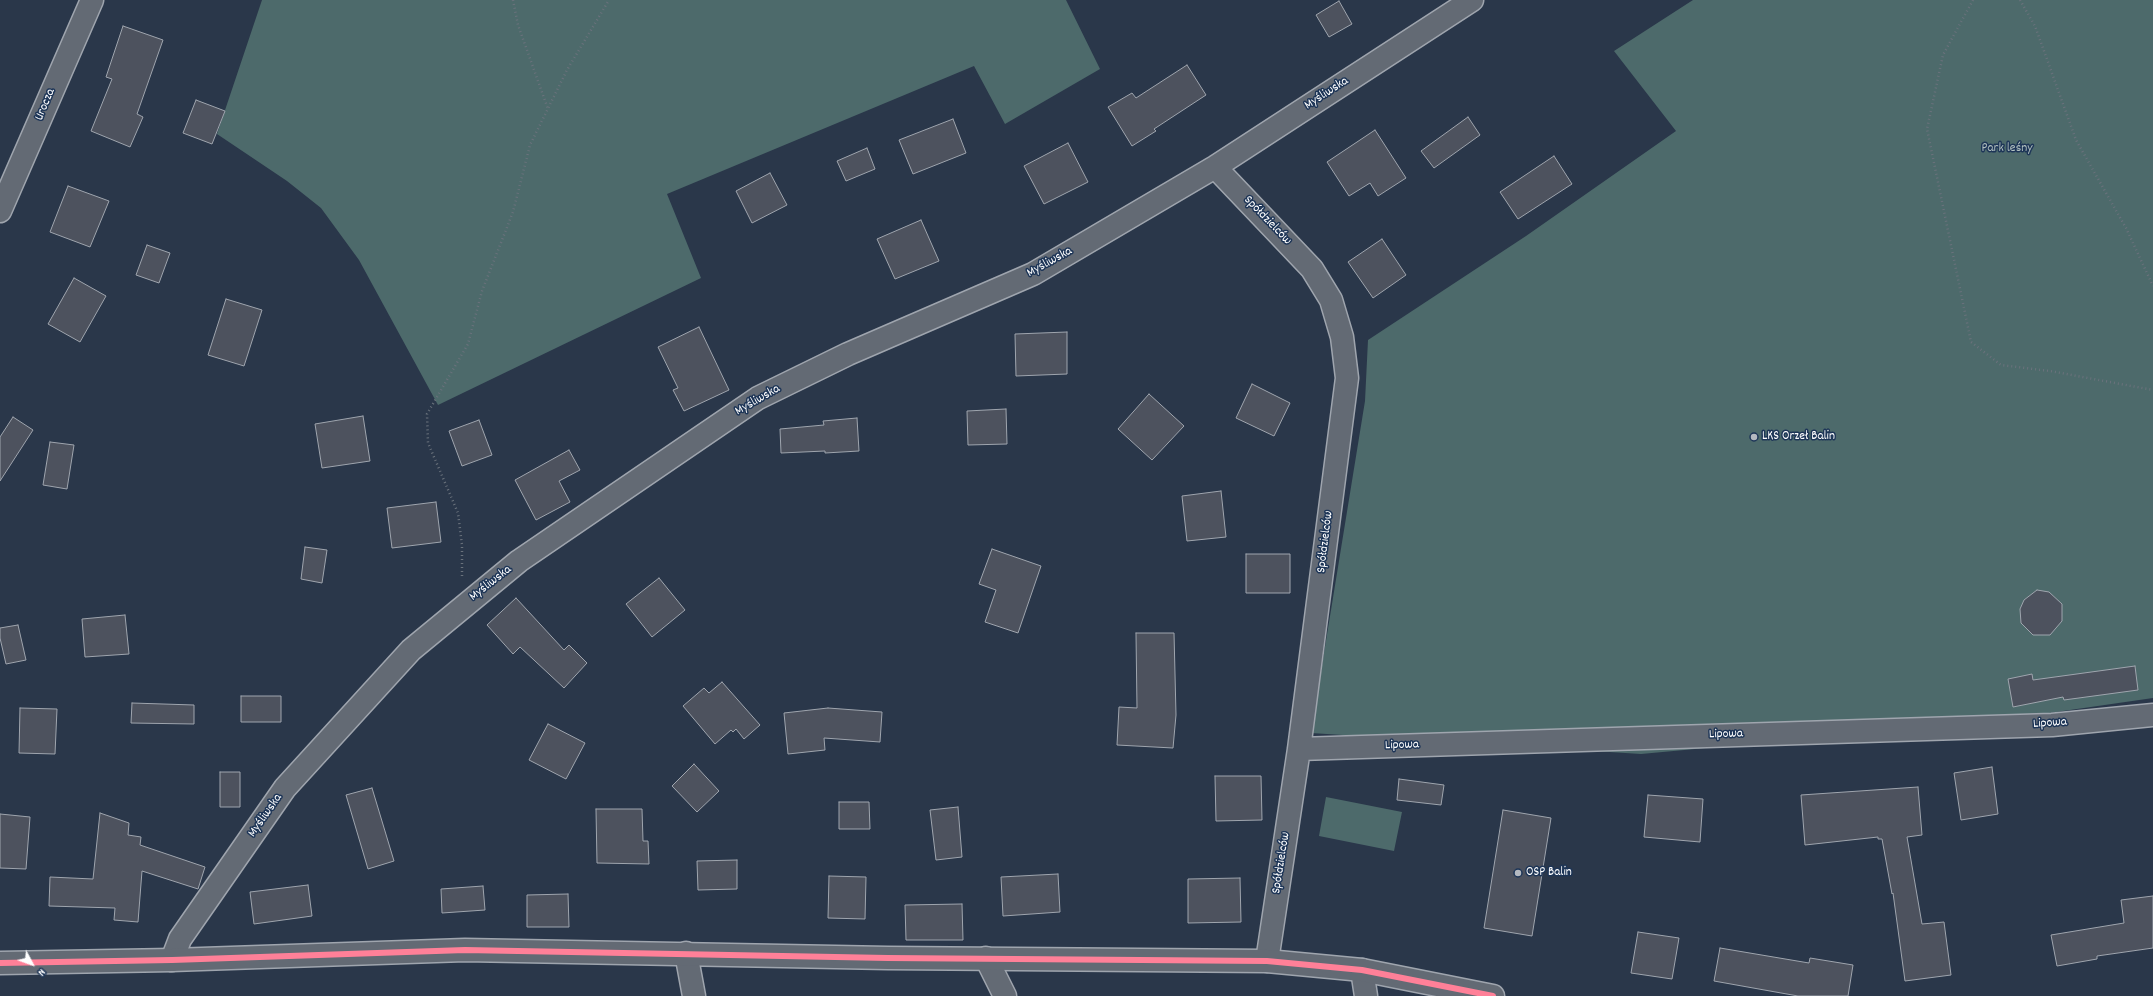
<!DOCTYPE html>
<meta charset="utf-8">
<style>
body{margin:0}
#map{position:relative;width:2153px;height:996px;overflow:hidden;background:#2a374a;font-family:Dekko,sans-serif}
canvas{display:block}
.north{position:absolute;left:12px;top:944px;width:40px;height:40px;-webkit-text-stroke:3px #1d3557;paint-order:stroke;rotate:131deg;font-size:11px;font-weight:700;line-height:16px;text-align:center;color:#fff}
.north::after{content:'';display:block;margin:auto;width:14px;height:18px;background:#fff;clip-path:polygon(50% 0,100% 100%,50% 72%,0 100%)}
</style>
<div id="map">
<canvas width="2153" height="996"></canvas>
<div class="north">N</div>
</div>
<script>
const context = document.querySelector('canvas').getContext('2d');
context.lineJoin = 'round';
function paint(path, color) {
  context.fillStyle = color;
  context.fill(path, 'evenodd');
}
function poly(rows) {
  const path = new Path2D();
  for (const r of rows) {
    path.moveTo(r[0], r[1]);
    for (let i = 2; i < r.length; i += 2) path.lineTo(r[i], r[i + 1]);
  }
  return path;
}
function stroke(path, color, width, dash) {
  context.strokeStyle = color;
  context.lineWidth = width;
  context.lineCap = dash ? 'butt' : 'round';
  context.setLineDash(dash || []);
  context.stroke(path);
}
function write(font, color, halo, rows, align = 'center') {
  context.font = font + ' Dekko,sans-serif';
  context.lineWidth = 3;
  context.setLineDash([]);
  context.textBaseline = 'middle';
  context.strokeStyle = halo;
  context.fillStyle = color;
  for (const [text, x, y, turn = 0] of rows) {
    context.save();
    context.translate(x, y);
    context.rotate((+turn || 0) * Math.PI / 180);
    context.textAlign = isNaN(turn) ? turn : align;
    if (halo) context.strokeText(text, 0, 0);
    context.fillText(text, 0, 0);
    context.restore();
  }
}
paint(poly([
 [262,0,1066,0,1100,69,1005,124,974,66,667,194,701,278,438,405,359,260,321,208,287,181,217,134],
 [1693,0,2153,0,2153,698,1987,722,1641,754,1311,733,1365,401,1368,340,1526,236,1676,131,1614,51],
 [1326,797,1402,812,1394,851,1319,836]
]), '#4d6a6b');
const building = poly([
 [1339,1,1352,24,1329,37,1316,15,1339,1],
 [123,26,163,40,137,114,143,117,130,147,91,131,112,79,106,77,123,26],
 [1187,65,1206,95,1154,129,1156,131,1132,146,1108,107,1132,93,1136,98,1187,65],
 [196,100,225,111,212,144,183,133,196,100],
 [1468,117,1480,135,1434,168,1421,151,1468,117],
 [953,119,966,153,913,174,899,140,953,119],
 [1375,130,1406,178,1378,196,1370,183,1349,196,1327,162,1375,130],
 [1068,143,1088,182,1044,204,1024,166,1068,143],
 [867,148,875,169,846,181,837,161,867,148],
 [1554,156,1572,184,1518,219,1500,192,1554,156],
 [770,173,787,205,752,223,736,191,770,173],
 [68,186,109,201,90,247,50,232,68,186],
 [921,220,939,261,895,279,877,239,921,220],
 [1382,239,1406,275,1373,298,1348,262,1382,239],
 [147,245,170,253,159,283,136,275,147,245],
 [74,278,106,296,80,342,48,324,74,278],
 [226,299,262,310,244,366,208,355,226,299],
 [699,327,729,390,684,411,673,390,678,388,658,347,699,327],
 [1067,332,1067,374,1016,376,1015,334,1067,332],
 [1252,384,1290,403,1274,436,1236,418,1252,384],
 [1149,394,1184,426,1152,460,1118,429,1149,394],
 [1006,409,1007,444,968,445,967,411,1006,409],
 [363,416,370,461,322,468,315,424,363,416],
 [13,417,33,430,0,481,0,437,13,417],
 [857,418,859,451,825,453,825,451,781,453,780,429,824,425,823,421,857,418],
 [479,420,492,455,462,466,449,431,479,420],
 [50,442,74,445,67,489,43,485,50,442],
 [569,450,580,470,559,481,570,502,536,520,515,480,569,450],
 [1221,491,1226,537,1187,541,1182,496,1221,491],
 [436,502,441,542,392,548,387,508,436,502],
 [305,547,327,550,322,583,301,579,305,547],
 [992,549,1041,566,1018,633,985,622,996,590,979,584,992,549],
 [1246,554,1290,554,1290,593,1246,593,1246,554],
 [659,578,685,610,652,637,626,604,659,578],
 [2037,590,2049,592,2062,604,2062,621,2050,635,2033,635,2021,623,2020,609,2024,600,2037,590],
 [516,598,564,650,569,645,587,663,564,688,520,647,513,654,487,625,516,598],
 [125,615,129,654,85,657,82,619,125,615],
 [18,625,26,660,6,664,0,638,0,628,18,625],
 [1136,633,1174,633,1176,715,1173,748,1117,745,1119,707,1137,708,1136,633],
 [2135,666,2138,690,2064,700,2063,697,2013,707,2008,679,2032,674,2033,680,2135,666],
 [722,682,760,725,744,739,736,729,733,732,731,730,715,744,683,706,704,688,709,693,722,682],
 [241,696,281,696,281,722,241,722,241,696],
 [132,703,194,705,194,724,131,723,132,703],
 [20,708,57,709,55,754,19,753,20,708],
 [828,708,882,712,880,742,824,738,825,750,788,754,784,713,828,708],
 [548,724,585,743,566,779,529,760,548,724],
 [694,764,719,791,697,812,672,786,694,764],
 [1992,767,1998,814,1961,820,1954,773,1992,767],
 [220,772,240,772,240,807,220,807,220,772],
 [1215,776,1261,776,1262,820,1216,821,1215,776],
 [1399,779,1444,785,1441,805,1397,800,1399,779],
 [1918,787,1922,835,1907,837,1922,924,1944,922,1951,975,1905,981,1893,893,1892,894,1882,839,1878,839,1878,837,1805,845,1801,795,1918,787],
 [372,788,394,861,368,869,346,795,372,788],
 [1648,795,1703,799,1700,842,1644,837,1648,795],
 [839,802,869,802,870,829,839,829,839,802],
 [958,807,962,857,936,860,930,810,958,807],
 [596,809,642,809,643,841,648,841,649,864,597,863,596,809],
 [1503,810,1551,818,1532,936,1484,928,1503,810],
 [100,813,129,823,128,835,141,837,140,845,205,867,198,889,142,871,138,922,114,920,115,908,49,906,50,877,93,879,100,813],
 [0,814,30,817,26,869,0,868,0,814],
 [737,860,737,889,698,890,697,861,737,860],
 [1058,874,1060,912,1003,916,1001,877,1058,874],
 [829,876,866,877,865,919,828,918,829,876],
 [1240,878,1241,922,1188,923,1188,879,1240,878],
 [308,885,312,916,254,924,250,892,308,885],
 [483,886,485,910,442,913,441,889,483,886],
 [568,894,569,927,527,927,527,895,568,894],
 [2153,896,2153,948,2097,956,2097,959,2057,966,2051,935,2124,923,2121,900,2153,896],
 [962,904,963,940,906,940,905,905,962,904],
 [1638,932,1679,938,1672,979,1631,973,1638,932],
 [1720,948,1809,963,1810,958,1853,965,1848,996,1798,996,1714,981,1720,948]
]);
paint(building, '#4d525e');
stroke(building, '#9fa5ae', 1);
const street = poly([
 [1215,167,1312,269,1331,300,1342,337,1347,378,1299,749,1267,961],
 [0,211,92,0],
 [1299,749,2052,725,2153,715],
 [686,953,694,996],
 [986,958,1005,996],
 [172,960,180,939,285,788,411,650,519,561,758,398,848,354,1033,274,1215,167,1472,0],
 [1362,970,1366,996]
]);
const secondary = poly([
 [0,963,172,960,465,950,888,958,1267,961,1362,970,1493,996]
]);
stroke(street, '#9fa5ae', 25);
stroke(secondary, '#9fa5ae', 25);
stroke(poly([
 [513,0,518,25,548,109],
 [1973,0,1943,55,1927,129,1971,342,2001,365,2050,371,2153,390],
 [2020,0,2035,26,2076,140,2126,228,2153,286],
 [462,576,462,545,458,513,428,443,427,414,468,344,482,291,513,212,530,145,567,70,609,0]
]), '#6a727c', 2.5, [1, 3]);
stroke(street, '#636a74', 22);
stroke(secondary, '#636a74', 22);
stroke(poly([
 [0,963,172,960,465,950,888,958,1267,961,1362,970,1493,996]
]), '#ff8098', 6);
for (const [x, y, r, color] of [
 [1754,437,4,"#b4b9c0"],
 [1518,873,4,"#b4b9c0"]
]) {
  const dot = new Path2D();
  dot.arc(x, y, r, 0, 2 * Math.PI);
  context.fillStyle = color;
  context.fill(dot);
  stroke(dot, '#1d3557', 1.5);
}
write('13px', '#fff', '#1d3557', [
 ["Myśliwska",1327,94,-33],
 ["Urocza",46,105,-67],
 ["Spółdzielców",1267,221,46],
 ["Myśliwska",1050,263,-29],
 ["Myśliwska",758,401,-30],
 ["Spółdzielców",1326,542,-83],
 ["Myśliwska",491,584,-38],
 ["Lipowa",2050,724,-4],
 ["Lipowa",1726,735,-2],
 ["Lipowa",1402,746,-2],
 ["Myśliwska",266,816,-55],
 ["Spółdzielców",1282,863,-81]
]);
write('13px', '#b2c0bf', '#1d3557', [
 ["Park leśny",2007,149]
]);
write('13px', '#fff', '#1d3557', [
 ["LKS Orzeł Balin",1762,437],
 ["OSP Balin",1526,873]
], 'left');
</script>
